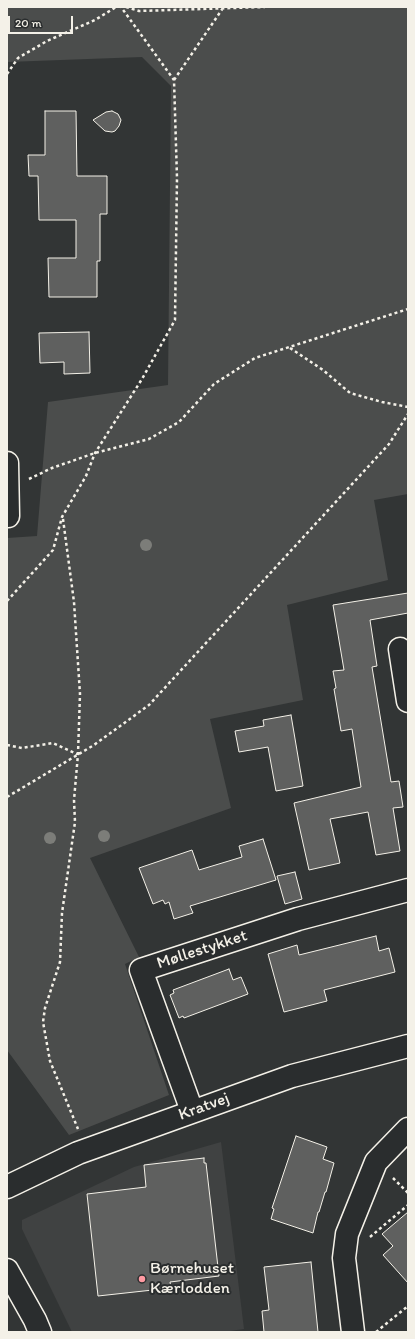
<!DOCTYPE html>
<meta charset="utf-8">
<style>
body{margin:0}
#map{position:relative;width:415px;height:1339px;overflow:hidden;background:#323535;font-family:Itim,sans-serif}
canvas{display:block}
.frame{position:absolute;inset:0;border:8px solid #f4f1e8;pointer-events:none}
.scale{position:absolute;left:8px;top:16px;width:65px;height:18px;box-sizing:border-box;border:2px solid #f4f1e8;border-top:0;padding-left:5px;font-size:12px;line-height:14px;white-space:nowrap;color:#f4f1e8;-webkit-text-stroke:3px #2a2d2e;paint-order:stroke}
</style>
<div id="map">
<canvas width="415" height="1339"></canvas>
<div class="frame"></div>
<div class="scale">20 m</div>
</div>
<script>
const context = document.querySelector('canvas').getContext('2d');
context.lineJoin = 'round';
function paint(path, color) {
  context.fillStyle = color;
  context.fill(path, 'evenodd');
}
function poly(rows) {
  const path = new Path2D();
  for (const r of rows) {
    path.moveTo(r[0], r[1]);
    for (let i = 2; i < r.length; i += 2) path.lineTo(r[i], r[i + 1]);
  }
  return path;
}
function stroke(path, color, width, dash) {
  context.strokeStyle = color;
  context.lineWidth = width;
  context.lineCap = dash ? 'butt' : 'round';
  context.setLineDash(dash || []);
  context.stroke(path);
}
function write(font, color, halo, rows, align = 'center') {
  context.font = font + ' Itim,sans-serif';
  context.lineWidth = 4;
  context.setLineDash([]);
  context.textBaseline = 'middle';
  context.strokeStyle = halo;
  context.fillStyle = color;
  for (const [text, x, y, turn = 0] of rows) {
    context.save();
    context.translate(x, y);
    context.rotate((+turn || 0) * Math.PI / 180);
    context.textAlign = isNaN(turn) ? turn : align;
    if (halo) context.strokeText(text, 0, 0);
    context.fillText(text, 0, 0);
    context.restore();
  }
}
paint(poly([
 [221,1142,244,1329,223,1332,72,1332,22,1229,22,1220,134,1167]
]), '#404242');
paint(poly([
 [7,7,408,7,408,494,374,500,388,580,287,605,303,700,210,719,231,808,90,858,139,957,125,964,169,1095,69,1135,7,1050,7,538,37,536,48,402,168,385,171,86,142,57,7,62]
]), '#4b4d4c');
const building = poly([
 [45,111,76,111,77,176,107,176,107,214,100,214,100,261,97,261,97,297,49,297,48,258,76,258,76,220,39,220,38,176,29,176,28,155,45,155,45,111],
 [112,111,118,114,121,120,119,126,115,131,112,132,105,131,93,120,106,112,112,111],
 [89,332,90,373,64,374,64,362,40,363,39,333,89,332],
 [408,593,408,613,370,620,377,666,372,667,391,782,399,781,403,807,393,808,400,851,376,855,368,812,330,819,340,863,309,870,294,803,361,787,352,729,341,731,334,689,336,688,333,671,344,670,333,605,408,593],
 [291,715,303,786,276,791,268,747,239,752,235,731,264,726,263,720,291,715],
 [263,839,276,880,190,906,193,913,174,919,169,902,165,904,163,900,153,904,139,868,192,850,199,870,242,857,239,846,263,839],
 [295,872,302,899,285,904,277,876,295,872],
 [376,936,379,951,389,948,395,972,324,990,327,1001,284,1012,268,954,297,945,299,955,376,936],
 [229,969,233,980,241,977,248,994,184,1018,183,1016,179,1018,170,995,174,993,173,990,229,969],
 [296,1136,327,1147,323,1159,334,1163,326,1192,325,1192,319,1212,318,1212,313,1233,271,1219,274,1209,272,1208,296,1136],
 [204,1158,204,1163,206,1163,219,1276,170,1282,171,1288,98,1296,87,1194,146,1187,144,1165,204,1158],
 [408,1212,408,1283,383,1255,393,1246,382,1234,408,1212],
 [311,1262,318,1332,264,1332,262,1311,269,1310,264,1267,311,1262]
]);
paint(building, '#5f605f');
stroke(building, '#f4f1e8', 1);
const minor = poly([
 [7,463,8,516,7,516],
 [400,649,408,701],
 [192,1111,141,970,298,919,408,890],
 [7,1270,35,1320,40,1332],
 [353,1332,344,1258,347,1234,376,1162,408,1129]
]);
const tertiary = poly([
 [7,1187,78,1153,292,1076,408,1046]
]);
stroke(minor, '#f4f1e8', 25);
stroke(tertiary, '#f4f1e8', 25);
stroke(poly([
 [126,7,139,11,265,7],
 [7,74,18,58,47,41,95,20,116,7],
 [174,80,223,8],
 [290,348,323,370,350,393,382,402,408,407],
 [29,479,52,468,95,453,149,439,179,422,214,384,255,358,408,309],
 [63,519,74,602,80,694,78,754,74,800,75,822,62,913,60,962,45,1008,43,1022,50,1061,78,1129],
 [7,601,53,550,62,517,86,476,95,453,142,379,175,320,177,178,174,80,121,7],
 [7,745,22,748,53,743,77,754],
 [7,797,94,745,149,705,389,444,408,414],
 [393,1178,408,1193],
 [370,1237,408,1205],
 [376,1332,408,1306]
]), '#f4f1e8', 2.5, [3, 3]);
stroke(minor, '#2a2d2e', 22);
stroke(tertiary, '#2a2d2e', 22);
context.fillStyle = '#7c7d79';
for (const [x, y] of [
 [146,545],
 [104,836],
 [50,838]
]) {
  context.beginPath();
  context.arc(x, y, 6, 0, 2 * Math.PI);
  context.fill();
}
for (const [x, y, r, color] of [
 [142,1279,4,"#ff9aa2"]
]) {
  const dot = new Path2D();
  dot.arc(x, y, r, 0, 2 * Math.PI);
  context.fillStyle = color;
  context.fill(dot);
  stroke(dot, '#2a2d2e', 1.5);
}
write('17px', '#f4f1e8', '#2a2d2e', [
 ["Møllestykket",202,950,-18],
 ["Kratvej",204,1107,-20]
]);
write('17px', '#f4f1e8', '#2a2d2e', [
 ["Børnehuset",150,1269],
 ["Kærlodden",150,1289]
], 'left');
</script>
